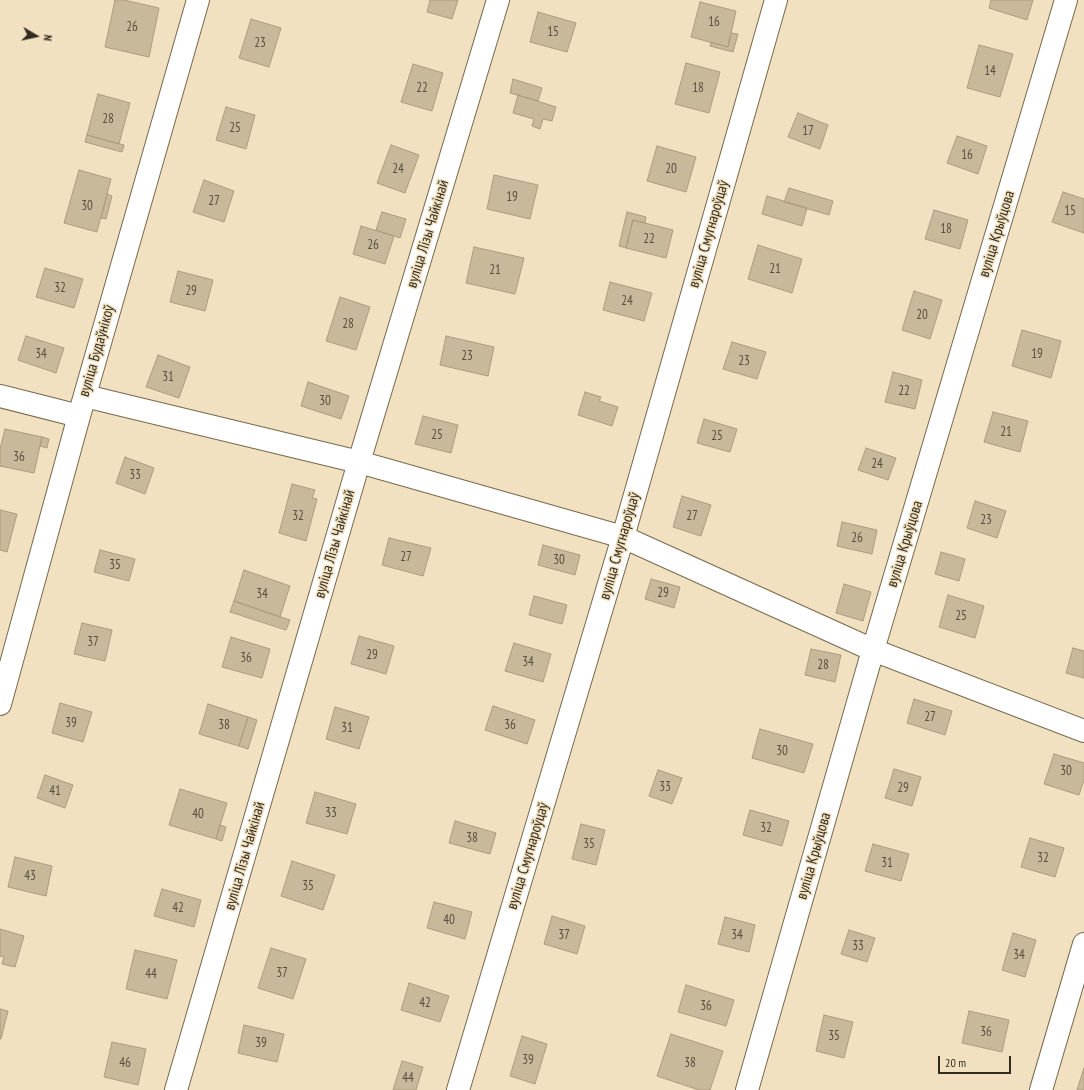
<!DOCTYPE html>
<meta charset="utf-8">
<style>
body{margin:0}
#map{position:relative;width:1084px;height:1090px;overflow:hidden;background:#f1e1c1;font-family:"PT Sans Narrow",sans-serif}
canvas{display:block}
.north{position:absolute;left:16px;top:16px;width:40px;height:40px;-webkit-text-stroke:3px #f1e1c1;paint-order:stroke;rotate:99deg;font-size:11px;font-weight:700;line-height:16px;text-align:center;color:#322c20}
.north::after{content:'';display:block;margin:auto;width:14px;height:18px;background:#322c20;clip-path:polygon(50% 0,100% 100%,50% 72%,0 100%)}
.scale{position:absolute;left:938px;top:1056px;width:73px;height:18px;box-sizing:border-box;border:2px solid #322c20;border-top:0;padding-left:5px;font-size:12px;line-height:14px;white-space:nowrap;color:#322c20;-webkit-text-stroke:3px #f1e1c1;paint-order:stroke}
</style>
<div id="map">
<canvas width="1084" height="1090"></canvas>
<div class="north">N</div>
<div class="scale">20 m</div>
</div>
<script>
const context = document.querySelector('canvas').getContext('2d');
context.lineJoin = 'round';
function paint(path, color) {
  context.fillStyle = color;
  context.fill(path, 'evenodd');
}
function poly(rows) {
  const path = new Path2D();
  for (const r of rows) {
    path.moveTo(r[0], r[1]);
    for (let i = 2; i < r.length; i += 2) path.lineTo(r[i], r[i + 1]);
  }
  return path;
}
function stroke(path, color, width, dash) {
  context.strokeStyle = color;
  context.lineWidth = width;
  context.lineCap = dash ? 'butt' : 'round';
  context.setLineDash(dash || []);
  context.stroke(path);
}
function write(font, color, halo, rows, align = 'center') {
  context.font = font + ' "PT Sans Narrow",sans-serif';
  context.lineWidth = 3;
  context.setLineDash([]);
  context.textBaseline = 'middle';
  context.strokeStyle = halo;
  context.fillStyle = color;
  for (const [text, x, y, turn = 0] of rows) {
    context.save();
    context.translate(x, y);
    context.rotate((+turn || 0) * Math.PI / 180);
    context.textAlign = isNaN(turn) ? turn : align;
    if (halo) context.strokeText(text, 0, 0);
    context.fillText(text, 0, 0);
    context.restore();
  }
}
const building = poly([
 [115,0,124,0,159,8,149,57,105,47,115,0],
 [430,0,458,0,452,19,427,12,430,0],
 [991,0,1033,0,1027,20,989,8,991,0],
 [700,2,736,11,728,47,691,37,700,2],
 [538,12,576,23,567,52,530,42,538,12],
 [251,19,281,28,269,67,239,58,251,19],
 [731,33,738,34,733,52,710,46,711,42,728,47,731,33],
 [979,45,1013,54,1000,97,967,88,979,45],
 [686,63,720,72,709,113,675,104,686,63],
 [413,64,443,73,432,111,401,102,413,64],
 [513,79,542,88,538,101,510,93,513,79],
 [98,94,130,103,119,144,87,135,98,94],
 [518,95,556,107,552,121,543,119,540,129,532,126,534,119,513,113,518,95],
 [226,107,255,115,246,149,216,140,226,107],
 [798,113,828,125,820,149,788,137,798,113],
 [87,135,124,145,122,152,85,142,87,135],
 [957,136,987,146,978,174,947,163,957,136],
 [391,145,419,155,405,193,377,183,391,145],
 [657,146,696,157,686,192,647,181,657,146],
 [79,170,111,179,97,232,64,223,79,170],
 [494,175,538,185,530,219,487,209,494,175],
 [204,180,234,191,224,222,193,212,204,180],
 [789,188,833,201,829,215,784,202,789,188],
 [1063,192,1084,199,1084,233,1052,222,1063,192],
 [107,194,112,196,106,219,101,218,107,194],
 [767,196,807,208,802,226,762,214,767,196],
 [934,210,968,220,960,249,925,239,934,210],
 [382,212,406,219,400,238,376,230,382,212],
 [627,212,646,217,645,223,633,220,626,248,619,246,627,212],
 [633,220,673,230,666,258,626,248,633,220],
 [361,226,394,236,385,264,353,254,361,226],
 [758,245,802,259,792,293,748,279,758,245],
 [474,247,524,258,515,294,466,283,474,247],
 [45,268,83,279,74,308,36,297,45,268],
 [178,271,213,280,205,311,170,302,178,271],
 [610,282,652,293,644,321,603,310,610,282],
 [914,291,942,300,930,339,902,330,914,291],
 [340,297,370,307,356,350,326,341,340,297],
 [1022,330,1061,341,1051,378,1012,366,1022,330],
 [26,336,64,348,56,373,18,360,26,336],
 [446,336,494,347,488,376,440,365,446,336],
 [732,342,766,352,757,379,723,369,732,342],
 [158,355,190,367,179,398,146,387,158,355],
 [893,372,922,380,915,409,885,402,893,372],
 [308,382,349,396,341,419,301,406,308,382],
 [585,392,601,397,599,401,618,407,612,426,578,415,585,392],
 [993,412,1028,421,1020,452,984,442,993,412],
 [423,416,458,425,451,453,415,444,423,416],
 [704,419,737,429,730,452,697,443,704,419],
 [5,429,42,437,34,473,0,466,0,449,5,429],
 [42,437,49,439,47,448,40,446,42,437],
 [866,448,896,458,888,480,858,470,866,448],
 [125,457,154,468,145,494,116,483,125,457],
 [292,484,315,490,312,498,317,499,306,541,279,533,292,484],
 [682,496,711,505,701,536,673,527,682,496],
 [975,501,1006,511,997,538,967,528,975,501],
 [0,510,17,514,7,552,0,550,0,510],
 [842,522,877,530,872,554,837,546,842,522],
 [389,538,431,548,423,576,382,565,389,538],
 [543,545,580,555,575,575,538,565,543,545],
 [100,550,135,559,129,581,94,572,100,550],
 [941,552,965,559,959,581,935,574,941,552],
 [244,570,290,586,280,617,234,601,244,570],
 [651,579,680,587,674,608,645,599,651,579],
 [844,584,871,592,863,621,836,613,844,584],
 [948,595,984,606,975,638,939,627,948,595],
 [534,596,567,605,562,624,529,615,534,596],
 [234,601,290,620,286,630,230,612,234,601],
 [82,623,112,630,105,661,74,654,82,623],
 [359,636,394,646,386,674,351,664,359,636],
 [231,637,270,649,262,678,222,667,231,637],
 [514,643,551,654,543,682,505,671,514,643],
 [1073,648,1084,651,1084,678,1066,673,1073,648],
 [811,649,841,655,835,682,805,675,811,649],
 [914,699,952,711,945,735,907,723,914,699],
 [60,703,92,712,83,742,52,733,60,703],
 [208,704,248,717,239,746,199,734,208,704],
 [493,706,535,720,527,744,485,730,493,706],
 [335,707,369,717,359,749,326,739,335,707],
 [248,717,257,720,248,749,239,746,248,717],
 [760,729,813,744,804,773,752,758,760,729],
 [1054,754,1084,763,1084,780,1079,795,1044,784,1054,754],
 [894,769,921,777,912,806,885,798,894,769],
 [658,770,682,778,672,804,649,796,658,770],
 [45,775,73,785,65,808,37,798,45,775],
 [180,789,227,803,216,839,169,825,180,789],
 [315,792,356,804,347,834,306,823,315,792],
 [750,810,789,821,782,846,743,835,750,810],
 [455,821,496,833,490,854,449,843,455,821],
 [581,824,605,830,596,865,572,859,581,824],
 [220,825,226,827,222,841,216,839,220,825],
 [1030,838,1064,848,1055,877,1021,867,1030,838],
 [873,844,909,854,901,881,865,871,873,844],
 [15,857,52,866,46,896,8,887,15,857],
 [292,861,335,875,323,910,281,896,292,861],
 [162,889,201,900,194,927,154,916,162,889],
 [434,902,472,912,465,939,427,928,434,902],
 [552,916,585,926,577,954,544,944,552,916],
 [725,917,755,925,749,952,718,944,725,917],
 [0,929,24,936,15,967,2,964,4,957,0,956,0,929],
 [849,930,875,938,867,962,841,954,849,930],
 [1013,933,1036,940,1025,977,1002,970,1013,933],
 [271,948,306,959,293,999,258,988,271,948],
 [135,950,177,960,167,999,126,989,135,950],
 [409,983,449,996,440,1022,401,1010,409,983],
 [686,985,734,1000,726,1026,678,1012,686,985],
 [0,1009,8,1011,1,1039,0,1039,0,1009],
 [969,1011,1009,1020,1002,1052,962,1043,969,1011],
 [824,1015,853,1022,844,1058,816,1051,824,1015],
 [244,1025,284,1034,277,1062,238,1053,244,1025],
 [671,1034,723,1051,710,1090,699,1090,657,1076,671,1034],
 [522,1036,547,1044,535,1084,510,1076,522,1036],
 [112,1042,146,1049,138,1085,104,1077,112,1042],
 [402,1061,423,1067,416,1090,393,1090,402,1061],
 [1084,1068,1084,1090,1077,1090,1084,1068]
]);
paint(building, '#c8b99a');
stroke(building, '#ab9c7d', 1);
const minor = poly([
 [0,396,79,416],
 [85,396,359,462,623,537,873,650,1084,731],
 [0,704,79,416,198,0],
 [176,1090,359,462,498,0],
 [458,1090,623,537,776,0],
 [747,1090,873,650,1066,0],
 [1041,1090,1084,944]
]);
stroke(minor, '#77694c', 24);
stroke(minor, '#fff', 22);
write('13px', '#584f3e', null, [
 ["16",714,22],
 ["26",132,27],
 ["15",553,32],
 ["23",260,43],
 ["14",990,71],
 ["22",422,88],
 ["18",698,88],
 ["28",108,119],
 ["25",235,128],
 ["17",808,131],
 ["16",967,155],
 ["24",398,169],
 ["20",671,169],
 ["19",512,197],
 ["27",214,201],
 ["30",87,206],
 ["15",1070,211],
 ["18",946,229],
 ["22",649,239],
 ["26",373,245],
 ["21",775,269],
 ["21",495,270],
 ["32",60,288],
 ["29",191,291],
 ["24",627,301],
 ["20",922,315],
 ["28",348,324],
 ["34",41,354],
 ["19",1037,354],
 ["23",467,356],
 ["23",744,361],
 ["31",168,377],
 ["22",904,391],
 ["30",325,401],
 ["21",1006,432],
 ["25",437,435],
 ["25",717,436],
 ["36",19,457],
 ["24",877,464],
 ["33",135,475],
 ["32",298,516],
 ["27",692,516],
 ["23",986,520],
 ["26",857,538],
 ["27",406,557],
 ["30",559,560],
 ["35",115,565],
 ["29",663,593],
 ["34",262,594],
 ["25",961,616],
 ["37",93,642],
 ["29",372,655],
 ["36",246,658],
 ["34",528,662],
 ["28",823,665],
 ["27",930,717],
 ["39",71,723],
 ["38",224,725],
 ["36",510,725],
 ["31",347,728],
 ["30",782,751],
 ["30",1066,771],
 ["33",665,787],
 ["29",903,788],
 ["41",55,791],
 ["33",331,813],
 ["40",198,814],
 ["32",766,828],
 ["38",472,838],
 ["35",589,844],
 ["32",1043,858],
 ["31",887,863],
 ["43",30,876],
 ["35",308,886],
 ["42",178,908],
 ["40",449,920],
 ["37",564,935],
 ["34",737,935],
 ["33",858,946],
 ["34",1019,955],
 ["37",282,973],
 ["44",151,974],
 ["42",425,1003],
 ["36",706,1006],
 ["36",986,1032],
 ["35",834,1036],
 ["39",261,1043],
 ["39",528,1060],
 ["46",125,1063],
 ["38",690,1063],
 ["44",408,1078]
]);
write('15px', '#322c20', '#f1e1c1', [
 ["вуліца Лізы Чайкінай",428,234,-73],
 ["вуліца Смугнароўцаў",709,234,-74],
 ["вуліца Крыўцова",997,234,-73],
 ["вуліца Будаўнікоў",97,351,-74],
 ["вуліца Лізы Чайкінай",335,544,-74],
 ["вуліца Крыўцова",905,544,-73],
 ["вуліца Смугнароўцаў",620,546,-74],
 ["вуліца Лізы Чайкінай",245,856,-74],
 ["вуліца Смугнароўцаў",528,856,-73],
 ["вуліца Крыўцова",814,856,-74]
]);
</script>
